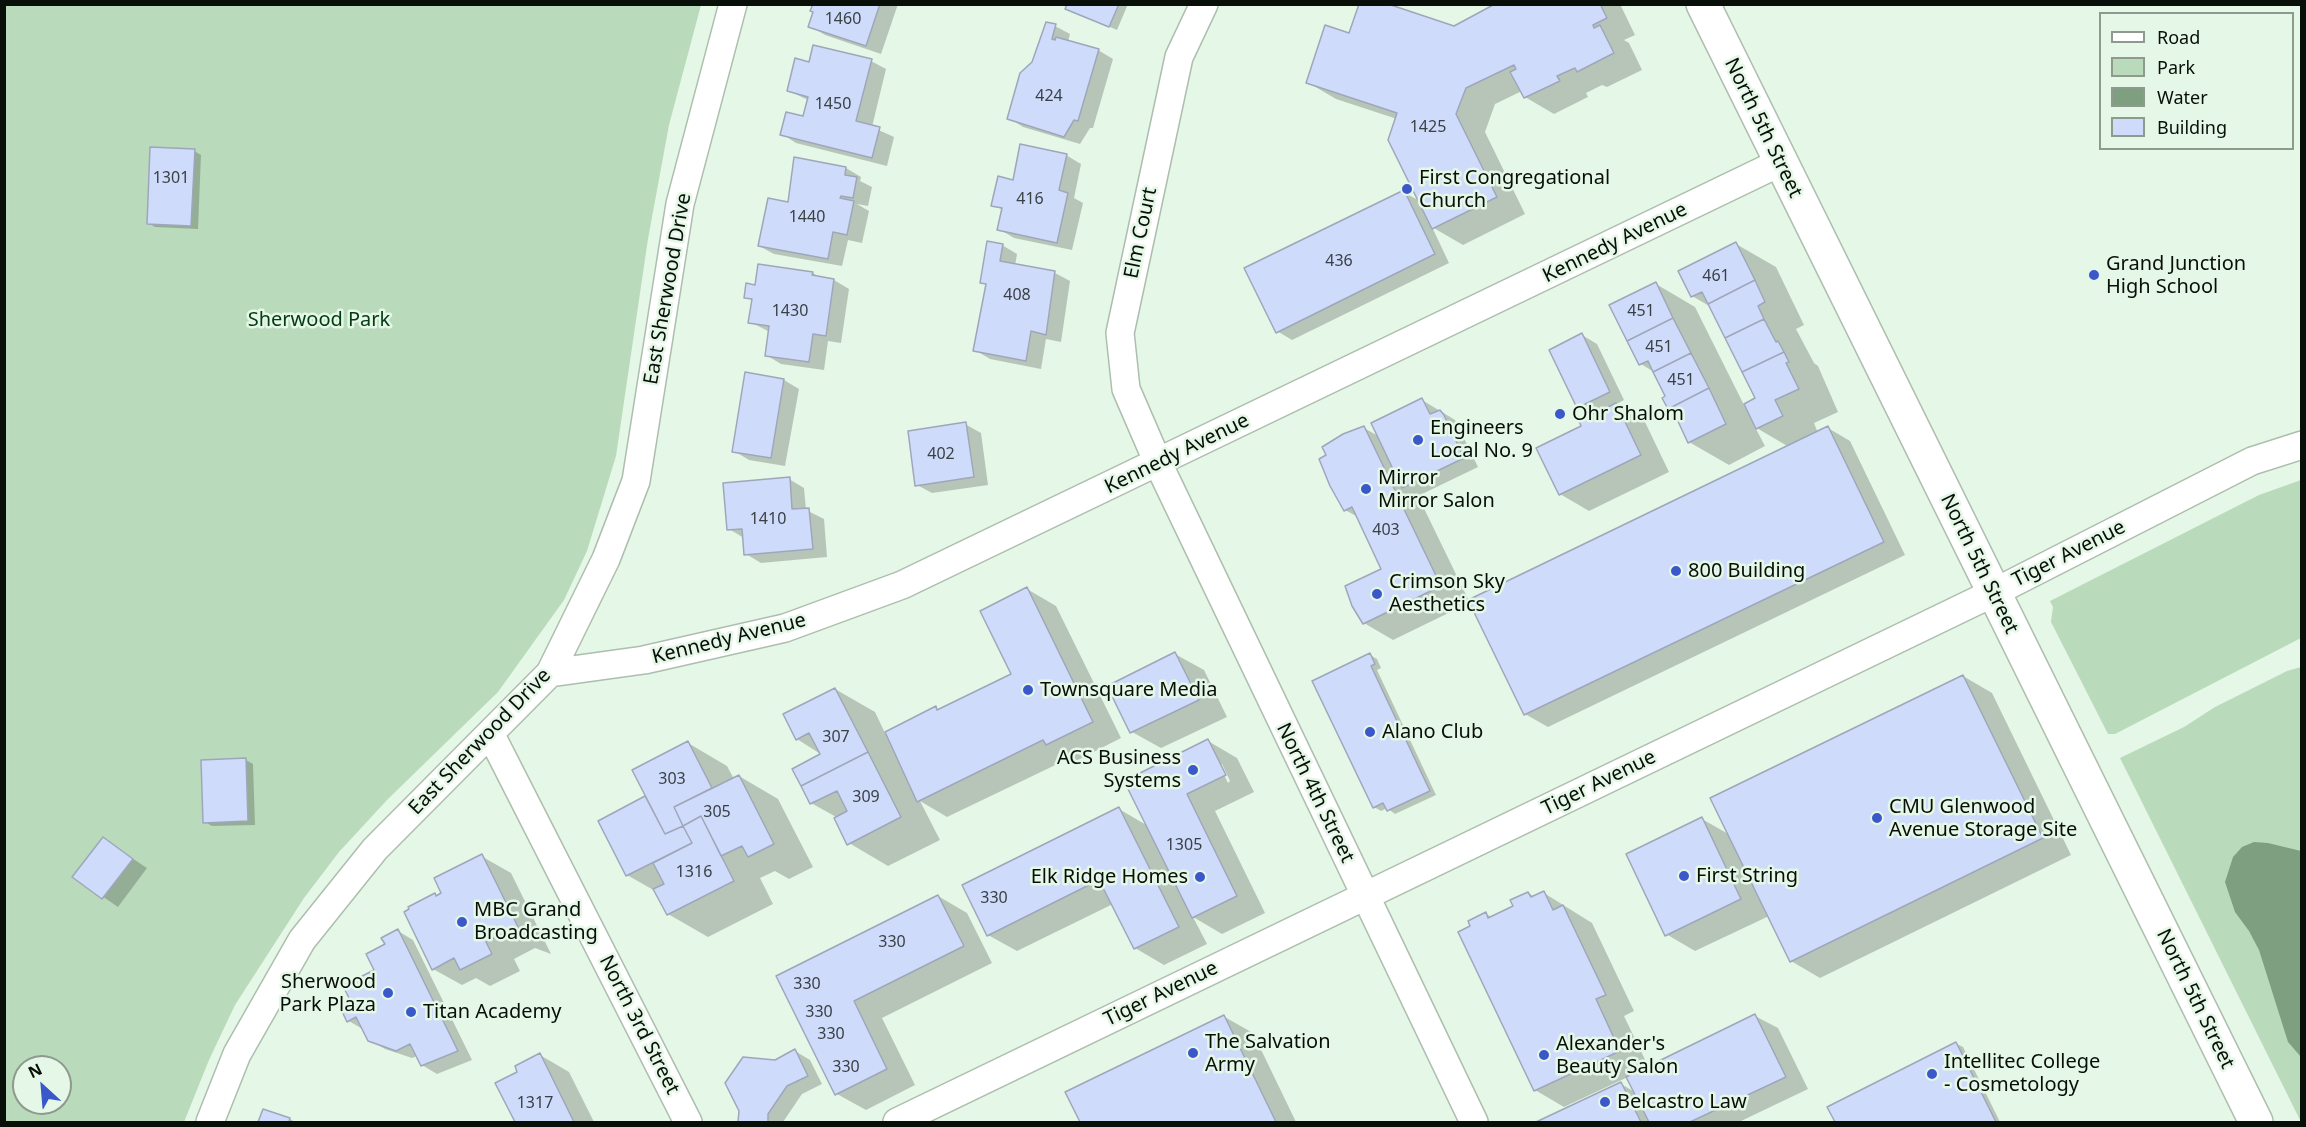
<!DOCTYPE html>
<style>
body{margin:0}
#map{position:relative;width:2306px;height:1127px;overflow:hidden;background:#e5f7e6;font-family:"Noto Sans",sans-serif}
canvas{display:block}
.frame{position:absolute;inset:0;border:6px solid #080e08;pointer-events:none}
.legend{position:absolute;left:2099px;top:12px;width:195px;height:138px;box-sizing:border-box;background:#e5f7e6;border:2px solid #8d9a8d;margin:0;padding:8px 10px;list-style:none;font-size:18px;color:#080e08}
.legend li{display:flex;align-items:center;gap:12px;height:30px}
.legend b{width:30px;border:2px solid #8d9a8d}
.north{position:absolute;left:12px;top:1055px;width:60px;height:60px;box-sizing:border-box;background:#e5f7e6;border:2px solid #8d9a8d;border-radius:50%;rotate:334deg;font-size:16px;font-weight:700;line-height:24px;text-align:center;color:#080e08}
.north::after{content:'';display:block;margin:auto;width:21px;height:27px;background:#3b58ca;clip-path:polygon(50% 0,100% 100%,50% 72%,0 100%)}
</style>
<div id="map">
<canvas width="2306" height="1127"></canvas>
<div class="frame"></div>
<ul class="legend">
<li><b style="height:8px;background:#fff"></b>Road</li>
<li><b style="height:16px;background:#badabc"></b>Park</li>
<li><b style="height:16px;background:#7e9f80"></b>Water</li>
<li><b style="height:16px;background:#cfdbfb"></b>Building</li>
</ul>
<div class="north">N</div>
</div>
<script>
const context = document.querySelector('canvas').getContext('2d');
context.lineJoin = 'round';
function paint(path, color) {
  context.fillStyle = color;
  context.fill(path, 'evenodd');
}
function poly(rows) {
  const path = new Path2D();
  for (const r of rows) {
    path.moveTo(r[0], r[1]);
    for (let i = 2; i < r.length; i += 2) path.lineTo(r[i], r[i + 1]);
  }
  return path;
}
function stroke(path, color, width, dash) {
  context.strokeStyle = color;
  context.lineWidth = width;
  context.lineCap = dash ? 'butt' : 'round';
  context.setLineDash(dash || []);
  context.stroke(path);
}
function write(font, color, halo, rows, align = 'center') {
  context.font = font + ' "Noto Sans",sans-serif';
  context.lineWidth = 5;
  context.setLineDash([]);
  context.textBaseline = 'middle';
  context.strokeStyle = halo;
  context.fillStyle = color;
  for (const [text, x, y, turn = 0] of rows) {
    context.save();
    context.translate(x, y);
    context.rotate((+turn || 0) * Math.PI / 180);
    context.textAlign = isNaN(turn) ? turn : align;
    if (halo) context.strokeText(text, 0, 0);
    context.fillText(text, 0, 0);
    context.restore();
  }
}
paint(poly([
 [5,5,701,5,669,125,648,239,616,456,587,551,564,600,498,692,387,800,339,852,304,898,235,1005,209,1060,184,1122,5,1122],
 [24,1067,60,1067,60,1103,24,1103],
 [2301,480,2301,638,2115,734,2108,734,2051,622,2053,607,2050,601,2259,495],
 [2301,667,2301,1122,2120,758,2184,727,2215,707,2287,671]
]), '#badabc');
paint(poly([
 [2254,842,2268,843,2301,851,2301,1057,2288,1042,2259,950,2249,931,2235,912,2225,882,2233,857,2242,847]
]), '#7e9f80');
paint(poly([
 [814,4,898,4,881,54,825,35,810,26,815,12],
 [1068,4,1128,4,1117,30,1074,12],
 [1496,4,1620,4,1635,35,1624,40,1629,43,1642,70,1607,87,1602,85,1586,93,1588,97,1554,114,1525,97,1522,91,1495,104,1485,132,1525,214,1463,245,1432,227,1449,263,1292,340,1277,331,1403,192,1420,201,1397,119,1336,99,1307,82,1350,35,1454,27],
 [1055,26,1070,34,1068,42,1098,50,1113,59,1093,128,1090,128,1080,144,1023,127,1009,118,1033,63],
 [871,61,886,69,872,127,894,137,887,166,796,143,782,134,804,118,808,100,789,91],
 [194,151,201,155,198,229,155,227,148,223],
 [1066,155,1081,164,1074,198,1083,203,1072,250,1014,238,999,229,1003,210,993,205,1014,182],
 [846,168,861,177,860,181,872,187,868,206,857,204,869,211,862,243,848,240,842,266,774,254,759,246,789,204],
 [1736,244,1776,267,1804,325,1796,329,1814,363,1818,366,1838,412,1814,423,1818,433,1828,428,1850,441,1905,555,1548,727,1525,714,1471,602,1393,640,1364,623,1383,569,1358,517,1345,510,1364,428,1380,437,1422,400,1455,420,1478,467,1418,496,1469,601,1789,447,1755,427,1765,446,1729,465,1689,442,1679,421,1674,418,1667,397,1654,372,1641,364,1656,284,1695,307,1744,405,1757,399,1711,307,1692,296],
 [1002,245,1017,254,1015,266,1055,273,1070,281,1061,342,1046,339,1041,369,990,359,975,350,987,285,981,282],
 [813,273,821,278,834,280,849,289,841,343,828,341,824,370,781,364,766,355,770,332,750,322,753,301,746,297,756,286],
 [1582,335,1597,344,1624,400,1615,405,1645,422,1669,472,1589,511,1560,494,1583,426,1594,416,1578,407],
 [784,380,799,389,785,466,749,460,734,451],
 [965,424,981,433,988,485,932,493,917,485],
 [789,479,804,488,806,510,824,519,827,557,761,563,746,554,744,538,729,529],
 [1027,589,1056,606,1121,738,1076,761,1070,758,947,817,920,801,940,840,888,866,849,843,838,818,811,803,822,755,797,739,835,689,875,712,885,733,936,708,939,710,1013,674],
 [1175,654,1204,670,1227,717,1161,748,1132,732],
 [1370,655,1377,659,1381,668,1377,670,1436,795,1395,814,1387,808,1381,811,1374,807],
 [1963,676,1992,693,2071,855,1820,978,1791,961,1769,916,1695,951,1666,934,1702,819,1730,835],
 [1208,741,1237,758,1254,792,1215,811,1265,913,1222,934,1193,917,1207,944,1164,965,1135,948,1113,904,1017,951,988,935,1119,809,1148,826],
 [1219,764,1222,764,1230,781,1228,783],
 [688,743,727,766,734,779,739,776,778,799,813,867,789,879,775,871,760,878,773,904,708,937,668,914,657,892,627,875,600,821,647,797],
 [246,760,253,764,255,825,212,826,205,822],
 [103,839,147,868,118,907,74,877],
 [481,856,511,873,551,954,535,948,514,959,520,971,490,986,476,978,462,985,433,969,435,895,438,897],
 [1528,893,1535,897,1544,893,1592,923,1634,1011,1624,1016,1649,1068,1755,1016,1778,1028,1808,1089,1739,1122,1540,1122,1621,1084,1635,1092,1628,1077,1564,1107,1535,1090,1472,927,1486,914,1492,917,1515,906],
 [938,896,967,913,992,963,882,1018,915,1085,866,1110,837,1094,778,976],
 [398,931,413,940,472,1060,437,1074,422,1065,417,1056,412,1058,385,1049,369,1040,364,1030,349,1021,352,1000,376,971,387,945],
 [1223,1016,1253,1033,1296,1122,1081,1122,1067,1093],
 [1955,1043,1963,1047,2000,1122,1837,1122,1829,1107],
 [795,1051,810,1060,822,1084,802,1094,783,1122,740,1122,740,1111,776,1061],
 [540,1055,569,1072,594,1122,517,1122,497,1084,519,1073],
 [264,1111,290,1119,295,1122,260,1122]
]), '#0003');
const building = poly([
 [813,4,880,4,866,46,808,27,813,12,810,11,813,4],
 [1067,4,1119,4,1109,27,1065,9,1067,4],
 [1359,4,1388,4,1454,26,1495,4,1600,4,1607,18,1593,25,1594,28,1600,25,1614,53,1577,72,1575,68,1557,76,1560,81,1524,98,1510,72,1516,69,1514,65,1466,88,1456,114,1497,197,1432,229,1388,140,1397,113,1306,83,1325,25,1349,33,1359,4],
 [1046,22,1056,24,1052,39,1055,40,1056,37,1099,49,1078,121,1074,120,1064,137,1007,119,1020,73,1032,62,1046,22],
 [813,45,872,59,856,121,880,127,872,158,780,135,786,112,803,116,808,97,787,91,795,58,809,62,813,45],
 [1020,144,1067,154,1059,190,1068,193,1057,243,997,230,1002,208,991,206,998,176,1013,180,1020,144],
 [150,147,195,149,191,226,147,224,150,147],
 [794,157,846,167,845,175,857,177,853,198,841,196,840,198,854,201,847,235,833,232,828,259,758,246,768,198,788,202,794,157],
 [1404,190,1435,254,1276,333,1244,268,1404,190],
 [987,241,1003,244,1000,261,1055,271,1046,335,1031,331,1026,361,973,351,986,284,980,283,987,241],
 [1736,242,1755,280,1708,304,1702,292,1691,297,1678,271,1736,242],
 [758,264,813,272,812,275,834,279,826,336,813,334,809,362,765,356,769,326,748,323,752,299,744,298,746,283,755,285,758,264],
 [1755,280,1765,302,1758,306,1764,319,1725,338,1708,304,1755,280],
 [1656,282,1673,318,1627,341,1609,305,1656,282],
 [1673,318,1691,353,1653,372,1648,361,1639,365,1627,341,1673,318],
 [1764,319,1776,342,1778,341,1784,352,1742,372,1725,338,1764,319],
 [1582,333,1610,392,1577,408,1549,350,1582,333],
 [1784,352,1789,362,1786,363,1799,389,1775,400,1783,416,1756,429,1744,404,1755,398,1742,372,1784,352],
 [1691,353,1709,388,1668,409,1662,398,1665,396,1653,372,1691,353],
 [745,372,784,379,771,458,732,452,745,372],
 [1709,388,1726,424,1688,443,1676,417,1673,419,1668,409,1709,388],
 [1422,398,1430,414,1440,410,1444,415,1464,458,1402,488,1371,423,1422,398],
 [1616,403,1641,455,1559,495,1536,448,1581,426,1579,421,1616,403],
 [966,422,974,477,915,486,908,431,966,422],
 [1364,426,1441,586,1363,624,1352,606,1345,586,1381,569,1352,507,1344,511,1330,486,1319,459,1326,455,1322,447,1343,434,1364,426],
 [1828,426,1884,542,1524,715,1468,600,1828,426],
 [790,477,792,509,809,508,813,549,744,555,742,529,727,530,723,483,790,477],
 [1027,587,1093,722,1046,745,1043,740,917,802,885,732,936,706,937,710,1011,674,980,611,1027,587],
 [1175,652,1199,700,1130,733,1107,686,1175,652],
 [1370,653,1375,664,1371,666,1430,791,1387,811,1383,803,1373,808,1312,681,1370,653],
 [1963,675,2043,838,1790,962,1710,798,1963,675],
 [835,688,868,752,801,786,792,769,820,754,809,733,796,740,783,714,835,688],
 [1208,739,1226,775,1187,794,1237,896,1192,918,1124,781,1208,739],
 [688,741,712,788,674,807,683,826,665,834,632,770,688,741],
 [868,752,901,817,847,845,834,818,847,811,837,791,810,804,801,786,868,752],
 [246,758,248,821,203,823,201,760,246,758],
 [739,775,774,844,748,857,742,846,721,856,701,816,683,826,674,807,739,775],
 [645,796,665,834,683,826,692,843,626,876,598,821,645,796],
 [1119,807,1179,927,1134,949,1099,880,987,936,962,885,1119,807],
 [701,816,734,881,667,915,653,889,664,884,653,863,692,843,683,826,701,816],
 [1702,817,1741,899,1665,936,1626,854,1702,817],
 [103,837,133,859,102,899,72,877,103,837],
 [482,854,524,939,505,933,486,942,492,954,460,970,454,958,432,970,404,912,409,909,408,907,435,893,436,896,441,893,434,878,482,854],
 [1544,891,1553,910,1563,905,1606,995,1596,999,1620,1051,1534,1091,1458,932,1470,926,1468,921,1486,912,1488,918,1513,906,1510,900,1528,892,1531,897,1544,891],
 [938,895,964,946,854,1001,887,1069,835,1095,776,976,938,895],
 [398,929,458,1051,421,1066,410,1044,396,1051,368,1041,356,1017,347,1022,339,1005,350,1000,343,986,374,970,366,954,385,944,381,938,398,929],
 [1755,1014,1786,1077,1690,1122,1649,1122,1626,1077,1755,1014],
 [1224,1015,1276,1122,1080,1122,1065,1092,1224,1015],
 [1956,1042,1996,1122,1835,1122,1827,1107,1956,1042],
 [795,1049,808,1076,787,1086,768,1114,768,1122,738,1122,739,1111,725,1083,743,1057,775,1060,795,1049],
 [540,1053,574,1122,515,1122,495,1083,517,1072,515,1066,540,1053],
 [1621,1082,1641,1122,1536,1122,1621,1082],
 [263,1109,290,1118,289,1122,292,1122,258,1122,263,1109]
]);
paint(building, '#cfdbfb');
stroke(building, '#9fa6ba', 1.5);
const street = poly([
 [1204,4,1179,57,1120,333,1126,389,1158,463,1474,1122],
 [550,673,644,660,785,628,902,585,1779,163],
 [491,735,688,1122],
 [210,1122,237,1054,302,940,375,849,550,673,606,559,636,481,680,204,733,4],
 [897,1122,1993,593,2252,461,2302,445]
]);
const secondary = poly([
 [1703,4,2256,1122]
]);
stroke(street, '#adbeae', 30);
stroke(secondary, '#adbeae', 36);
stroke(street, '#fff', 27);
stroke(secondary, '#fff', 33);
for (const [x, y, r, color] of [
 [1407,189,6,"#3b58ca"],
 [2094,275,6,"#3b58ca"],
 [1560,414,6,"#3b58ca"],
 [1418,440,6,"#3b58ca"],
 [1366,489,6,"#3b58ca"],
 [1676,571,6,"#3b58ca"],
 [1377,594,6,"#3b58ca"],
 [1028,690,6,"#3b58ca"],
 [1370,732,6,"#3b58ca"],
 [1193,770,6,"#3b58ca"],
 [1877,818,6,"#3b58ca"],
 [1684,876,6,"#3b58ca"],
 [1200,877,6,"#3b58ca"],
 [462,922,6,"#3b58ca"],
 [388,993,6,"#3b58ca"],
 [411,1012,6,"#3b58ca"],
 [1193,1053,6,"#3b58ca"],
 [1544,1055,6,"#3b58ca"],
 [1932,1074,6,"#3b58ca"],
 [1605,1102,6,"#3b58ca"]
]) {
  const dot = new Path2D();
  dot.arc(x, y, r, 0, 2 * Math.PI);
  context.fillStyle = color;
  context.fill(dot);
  stroke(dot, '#e5f7e6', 2);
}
write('16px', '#3a4145', null, [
 ["1460",843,19],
 ["424",1049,96],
 ["1450",833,104],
 ["1425",1428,127],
 ["1301",171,178],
 ["416",1030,199],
 ["1440",807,217],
 ["436",1339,261],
 ["461",1716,276],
 ["408",1017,295],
 ["1430",790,311],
 ["451",1641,311],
 ["451",1659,347],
 ["451",1681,380],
 ["402",941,454],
 ["1410",768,519],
 ["403",1386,530],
 ["307",836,737],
 ["303",672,779],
 ["309",866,797],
 ["305",717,812],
 ["1305",1184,845],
 ["1316",694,872],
 ["330",994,898],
 ["330",892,942],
 ["330",807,984],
 ["330",819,1012],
 ["330",831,1034],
 ["330",846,1067],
 ["1317",535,1103]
]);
write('20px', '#080e08', '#e5f7e6', [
 ["North 5th Street",1763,128,64],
 ["Elm Court",1141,233,-78],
 ["Kennedy Avenue",1615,243,-26],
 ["East Sherwood Drive",668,289,-80],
 ["Kennedy Avenue",1177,454,-26],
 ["Tiger Avenue",2069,554,-27],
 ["North 5th Street",1979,564,64],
 ["Kennedy Avenue",729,639,-14],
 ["East Sherwood Drive",480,742,-46],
 ["Tiger Avenue",1599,783,-26],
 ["North 4th Street",1315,793,64],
 ["Tiger Avenue",1161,994,-26],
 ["North 5th Street",2195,999,64],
 ["North 3rd Street",639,1025,63]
]);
write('20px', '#080e08', '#e5f7e6', [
 ["First Congregational",1419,178],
 ["Church",1419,201],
 ["Grand Junction",2106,264],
 ["High School",2106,287],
 ["Ohr Shalom",1572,414],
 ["Engineers",1430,428],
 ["Local No. 9",1430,451],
 ["Mirror",1378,478],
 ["Mirror Salon",1378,501],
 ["800 Building",1688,571],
 ["Crimson Sky",1389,582],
 ["Aesthetics",1389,605],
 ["Townsquare Media",1040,690],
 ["Alano Club",1382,732],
 ["ACS Business",1181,758,"right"],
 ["Systems",1181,781,"right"],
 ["CMU Glenwood",1889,807],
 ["Avenue Storage Site",1889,830],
 ["First String",1696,876],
 ["Elk Ridge Homes",1188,877,"right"],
 ["MBC Grand",474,910],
 ["Broadcasting",474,933],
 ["Sherwood",376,982,"right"],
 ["Park Plaza",376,1005,"right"],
 ["Titan Academy",423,1012],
 ["The Salvation",1205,1042],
 ["Army",1205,1065],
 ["Alexander's",1556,1044],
 ["Beauty Salon",1556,1067],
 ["Intellitec College",1944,1062],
 ["- Cosmetology",1944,1085],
 ["Belcastro Law",1617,1102]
], 'left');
write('20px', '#043b12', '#e5f7e6', [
 ["Sherwood Park",319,320]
]);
</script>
